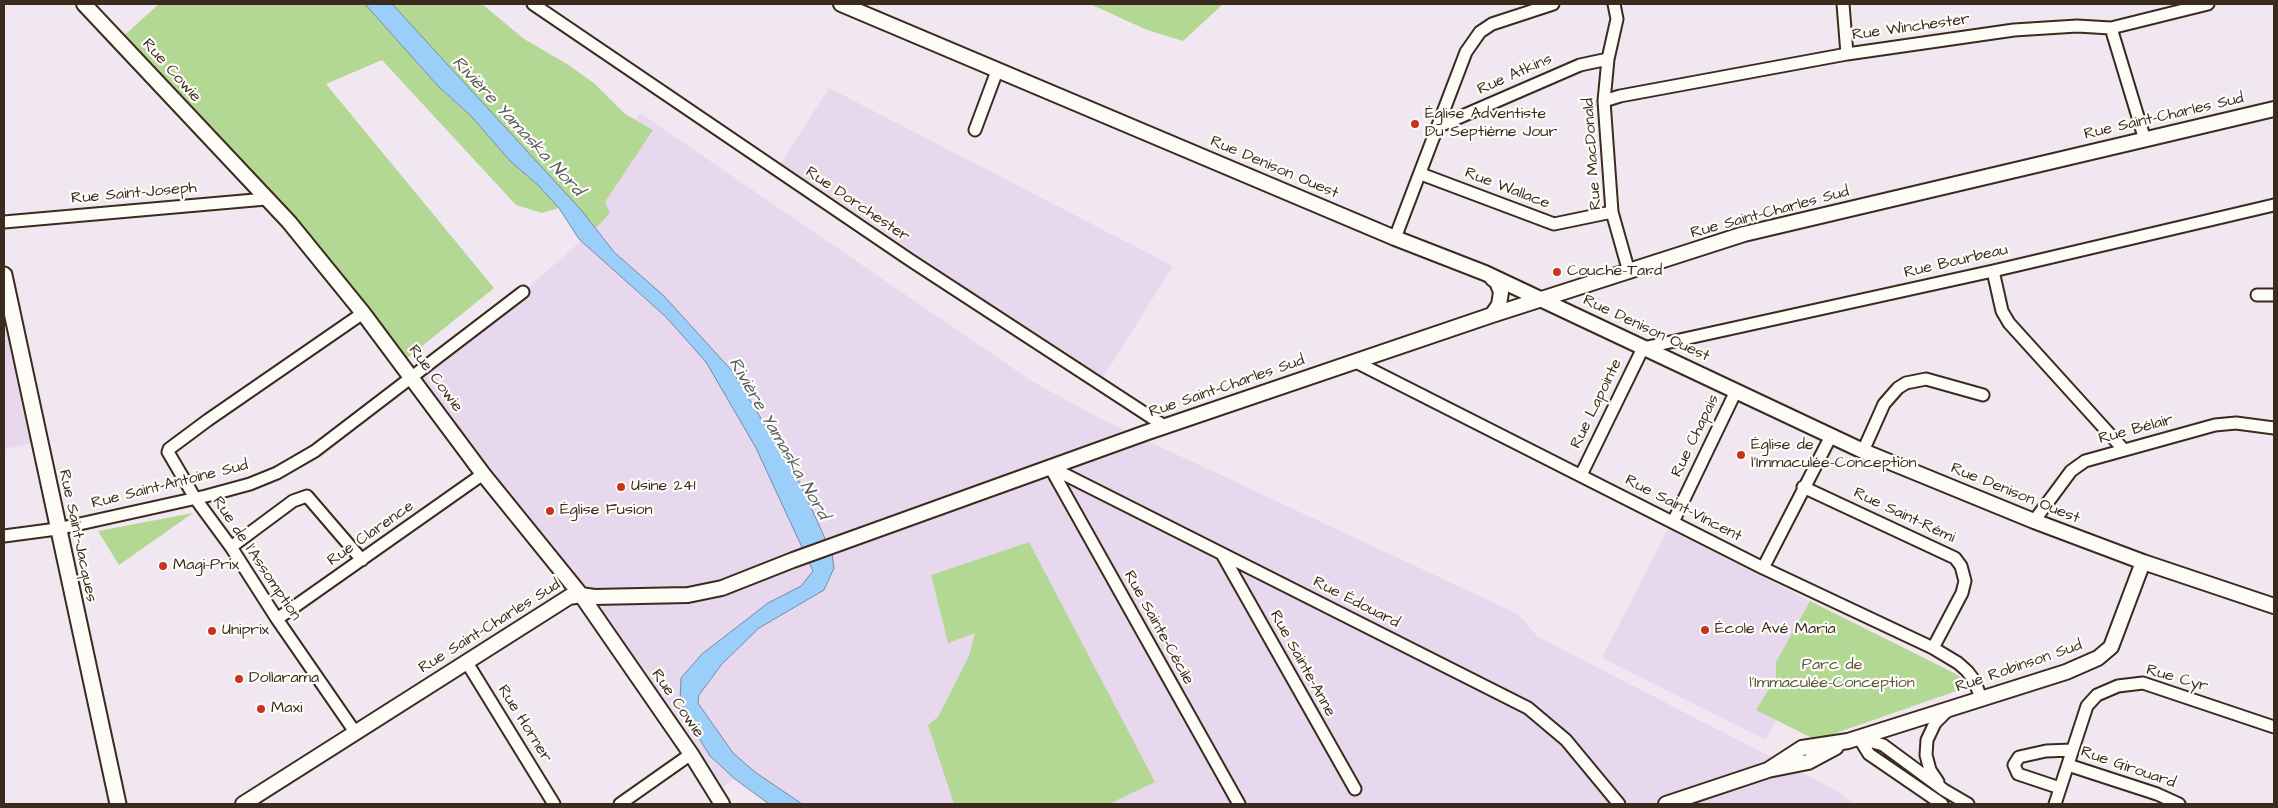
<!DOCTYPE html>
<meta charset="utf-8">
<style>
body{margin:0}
#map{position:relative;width:2278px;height:808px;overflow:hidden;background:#f0e7f1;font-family:"Architects Daughter",sans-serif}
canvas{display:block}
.frame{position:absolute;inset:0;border:5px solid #3b2a1e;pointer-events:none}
</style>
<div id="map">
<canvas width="2278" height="808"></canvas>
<div class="frame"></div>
</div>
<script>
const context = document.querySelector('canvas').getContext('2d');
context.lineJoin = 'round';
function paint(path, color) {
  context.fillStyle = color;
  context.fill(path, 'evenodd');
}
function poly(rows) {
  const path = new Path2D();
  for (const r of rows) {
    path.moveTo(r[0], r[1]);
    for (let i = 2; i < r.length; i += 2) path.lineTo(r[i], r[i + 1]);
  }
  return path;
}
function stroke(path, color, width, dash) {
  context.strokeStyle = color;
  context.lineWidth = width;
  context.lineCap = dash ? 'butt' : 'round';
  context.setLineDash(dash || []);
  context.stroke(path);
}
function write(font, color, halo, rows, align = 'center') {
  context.font = font + ' "Architects Daughter",sans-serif';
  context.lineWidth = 4.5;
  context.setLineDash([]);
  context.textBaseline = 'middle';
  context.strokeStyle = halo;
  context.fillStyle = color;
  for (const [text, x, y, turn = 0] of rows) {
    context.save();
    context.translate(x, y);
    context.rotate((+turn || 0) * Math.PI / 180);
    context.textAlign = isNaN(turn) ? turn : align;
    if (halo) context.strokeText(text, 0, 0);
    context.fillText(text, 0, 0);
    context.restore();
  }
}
paint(poly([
 [829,88,1173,266,1102,379,781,163],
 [640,113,1033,382,1105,421,1518,614,1538,637,1837,791,1854,804,769,804,735,779,715,792,691,754,412,378,523,292,596,228,582,211],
 [4,267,39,442,4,449],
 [1668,529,1810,601,1776,662,1776,677,1757,709,1776,720,1766,740,1602,658]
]), '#e7d8ed');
paint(poly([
 [159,4,365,4,438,86,472,117,510,161,538,185,559,208,542,213,516,205,382,60,326,84,494,288,401,363,363,313,119,40],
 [392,4,482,4,524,39,567,64,595,84,625,114,653,130,605,202,610,213,596,228],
 [1090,4,1223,4,1183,41,1147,30],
 [193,513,119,565,98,531],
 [1029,542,1155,782,1109,804,954,804,928,725,938,717,969,656,975,633,948,643,931,575],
 [1810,601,1956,674,1960,677,1962,687,1959,690,1816,740,1756,710,1776,677,1776,662]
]), '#b3d893');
const water = poly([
 [365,4,392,4,582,211,614,252,664,296,733,372,800,483,832,554,834,568,824,590,759,628,722,664,699,695,698,703,733,753,755,772,802,804,769,804,735,779,710,756,691,725,680,700,681,678,702,654,768,603,801,586,813,571,756,448,706,362,666,317,579,239,559,208,538,185,510,161,472,117,438,86,365,4]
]);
paint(water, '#9bcef8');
stroke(water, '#758ca1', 1);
const minor = poly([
 [533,4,910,260,1166,427],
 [1614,4,1617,19,1608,59,1604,101,1612,212,1629,272],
 [1843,4,1847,54],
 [2111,28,2208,4],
 [1604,101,1620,96,1847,54,2014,30,2077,26,2111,28,2145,140],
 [1437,127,1580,65,1608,59],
 [975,130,997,71],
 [1421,174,1554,224,1612,212],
 [4,222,266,199],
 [1395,238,1466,52,1480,32,1492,24,1553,4],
 [1993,271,2002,311,2009,323,2124,450],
 [2257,295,2274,295],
 [1356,362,1763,568,1933,648,1958,663,1967,671,1974,680,1981,698],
 [1863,451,1884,404,1898,388,1906,383,1926,379,1983,395],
 [1050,467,1528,708,1566,740,1619,804],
 [1050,467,1239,804],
 [1581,475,1643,348,1993,271,2274,205],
 [1803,487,1955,558,1961,566,1965,581,1962,593,1933,648],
 [2034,521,2071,471,2085,461,2215,425,2236,423,2274,428],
 [1673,522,1736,391],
 [4,536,57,529,206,496,250,484,277,473,315,451,523,292],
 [231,547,293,501,307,496,362,560],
 [1222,554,1355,789],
 [1763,568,1831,436],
 [277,619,483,474],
 [466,661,554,804],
 [355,732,277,619,231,547,195,498,168,452,169,449,208,420,363,313],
 [1859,738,1883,745,1944,790,1968,804],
 [1859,738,1869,754,1942,804],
 [2068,765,2157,794,2179,804],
 [1938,782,1930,770,1926,755,1927,740,1935,723,1949,709],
 [2060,788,2018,774,2014,765,2019,757,2046,751,2072,750],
 [620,804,691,754],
 [2055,804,2087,706,2097,695,2118,686,2143,683,2274,727]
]);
const tertiary = poly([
 [84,4,289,222,363,313,483,474,581,595,691,754,722,804],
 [841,4,1395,238,1485,273,1863,451,2034,521,2143,562,2274,606],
 [1492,278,1497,282,1501,292,1499,305,1492,315],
 [1768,770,1802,748,1848,741,2066,672,2098,658,2111,647,2143,562],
 [243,804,569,597,581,595,594,597,688,595,722,588,793,560,1148,432,1492,315,1744,234,2274,109],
 [1666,804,1768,770,1808,762,1836,747]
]);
const secondary = poly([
 [4,275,118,804]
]);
stroke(minor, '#3b2a1e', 15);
stroke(tertiary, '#3b2a1e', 18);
stroke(secondary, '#3b2a1e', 19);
stroke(minor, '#fdfcf7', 11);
stroke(tertiary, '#fdfcf7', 14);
stroke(secondary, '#fdfcf7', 15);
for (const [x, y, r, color] of [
 [1415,124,5,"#c8321e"],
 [1557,272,5,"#c8321e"],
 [1741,455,5,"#c8321e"],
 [621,487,5,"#c8321e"],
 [550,511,5,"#c8321e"],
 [163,566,5,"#c8321e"],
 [1705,630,5,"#c8321e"],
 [212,631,5,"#c8321e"],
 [239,679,5,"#c8321e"],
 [261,709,5,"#c8321e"]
]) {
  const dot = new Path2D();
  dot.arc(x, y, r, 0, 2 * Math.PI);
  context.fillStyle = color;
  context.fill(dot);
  stroke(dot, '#fdfcf7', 2);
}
write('16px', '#3b2a1e', '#fdfcf7', [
 ["Rue Winchester",1911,28,-8],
 ["Rue Cowie",171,71,48],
 ["Rue Atkins",1515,75,-24],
 ["Rue Saint-Charles Sud",2164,117,-13],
 ["Rue MacDonald",1593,154,-94],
 ["Rue Denison Ouest",1274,168,23],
 ["Rue Wallace",1507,189,21],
 ["Rue Saint-Joseph",134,194,-5],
 ["Rue Dorchester",857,205,34],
 ["Rue Saint-Charles Sud",1770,213,-15],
 ["Rue Bourbeau",1956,262,-13],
 ["Rue Denison Ouest",1646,329,25],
 ["Rue Cowie",435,379,53],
 ["Rue Saint-Charles Sud",1227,387,-19],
 ["Rue Lapointe",1597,404,-64],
 ["Rue Bélair",2136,430,-15],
 ["Rue Chapais",1696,436,-64],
 ["Rue Saint-Antoine Sud",170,485,-14],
 ["Rue Denison Ouest",2015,494,22],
 ["Rue Saint-Vincent",1683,509,27],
 ["Rue Saint-Rémi",1904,516,25],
 ["Rue Clarence",371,534,-35],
 ["Rue Saint-Jacques",77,536,78],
 ["Rue de l'Assomption",256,559,56],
 ["Rue Édouard",1356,603,27],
 ["Rue Saint-Charles Sud",490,627,-32],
 ["Rue Sainte-Cécile",1158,628,61],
 ["Rue Sainte-Anne",1302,664,61],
 ["Rue Robinson Sud",2019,667,-19],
 ["Rue Cyr",2177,679,16],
 ["Rue Cowie",677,704,55],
 ["Rue Horner",524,724,58],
 ["Rue Girouard",2128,768,19]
]);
write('16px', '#3b2a1e', '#fdfcf7', [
 ["Église Adventiste",1425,115],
 ["Du Septième Jour",1425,133],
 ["Couche-Tard",1567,272],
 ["Église de",1751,446],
 ["l'Immaculée-Conception",1751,464],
 ["Usine 241",631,487],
 ["Église Fusion",560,511],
 ["Magi-Prix",173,566],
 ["École Avé Maria",1715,630],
 ["Uniprix",222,631],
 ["Dollarama",249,679],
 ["Maxi",271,709]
], 'left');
write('16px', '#59563b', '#fdfcf7', [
 ["Parc de",1832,666],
 ["l'Immaculée-Conception",1832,684]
]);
write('italic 18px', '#585b5f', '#fdfcf7', [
 ["Rivière Yamaska Nord",517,127,47],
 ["Rivière Yamaska Nord",778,439,60]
]);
</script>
